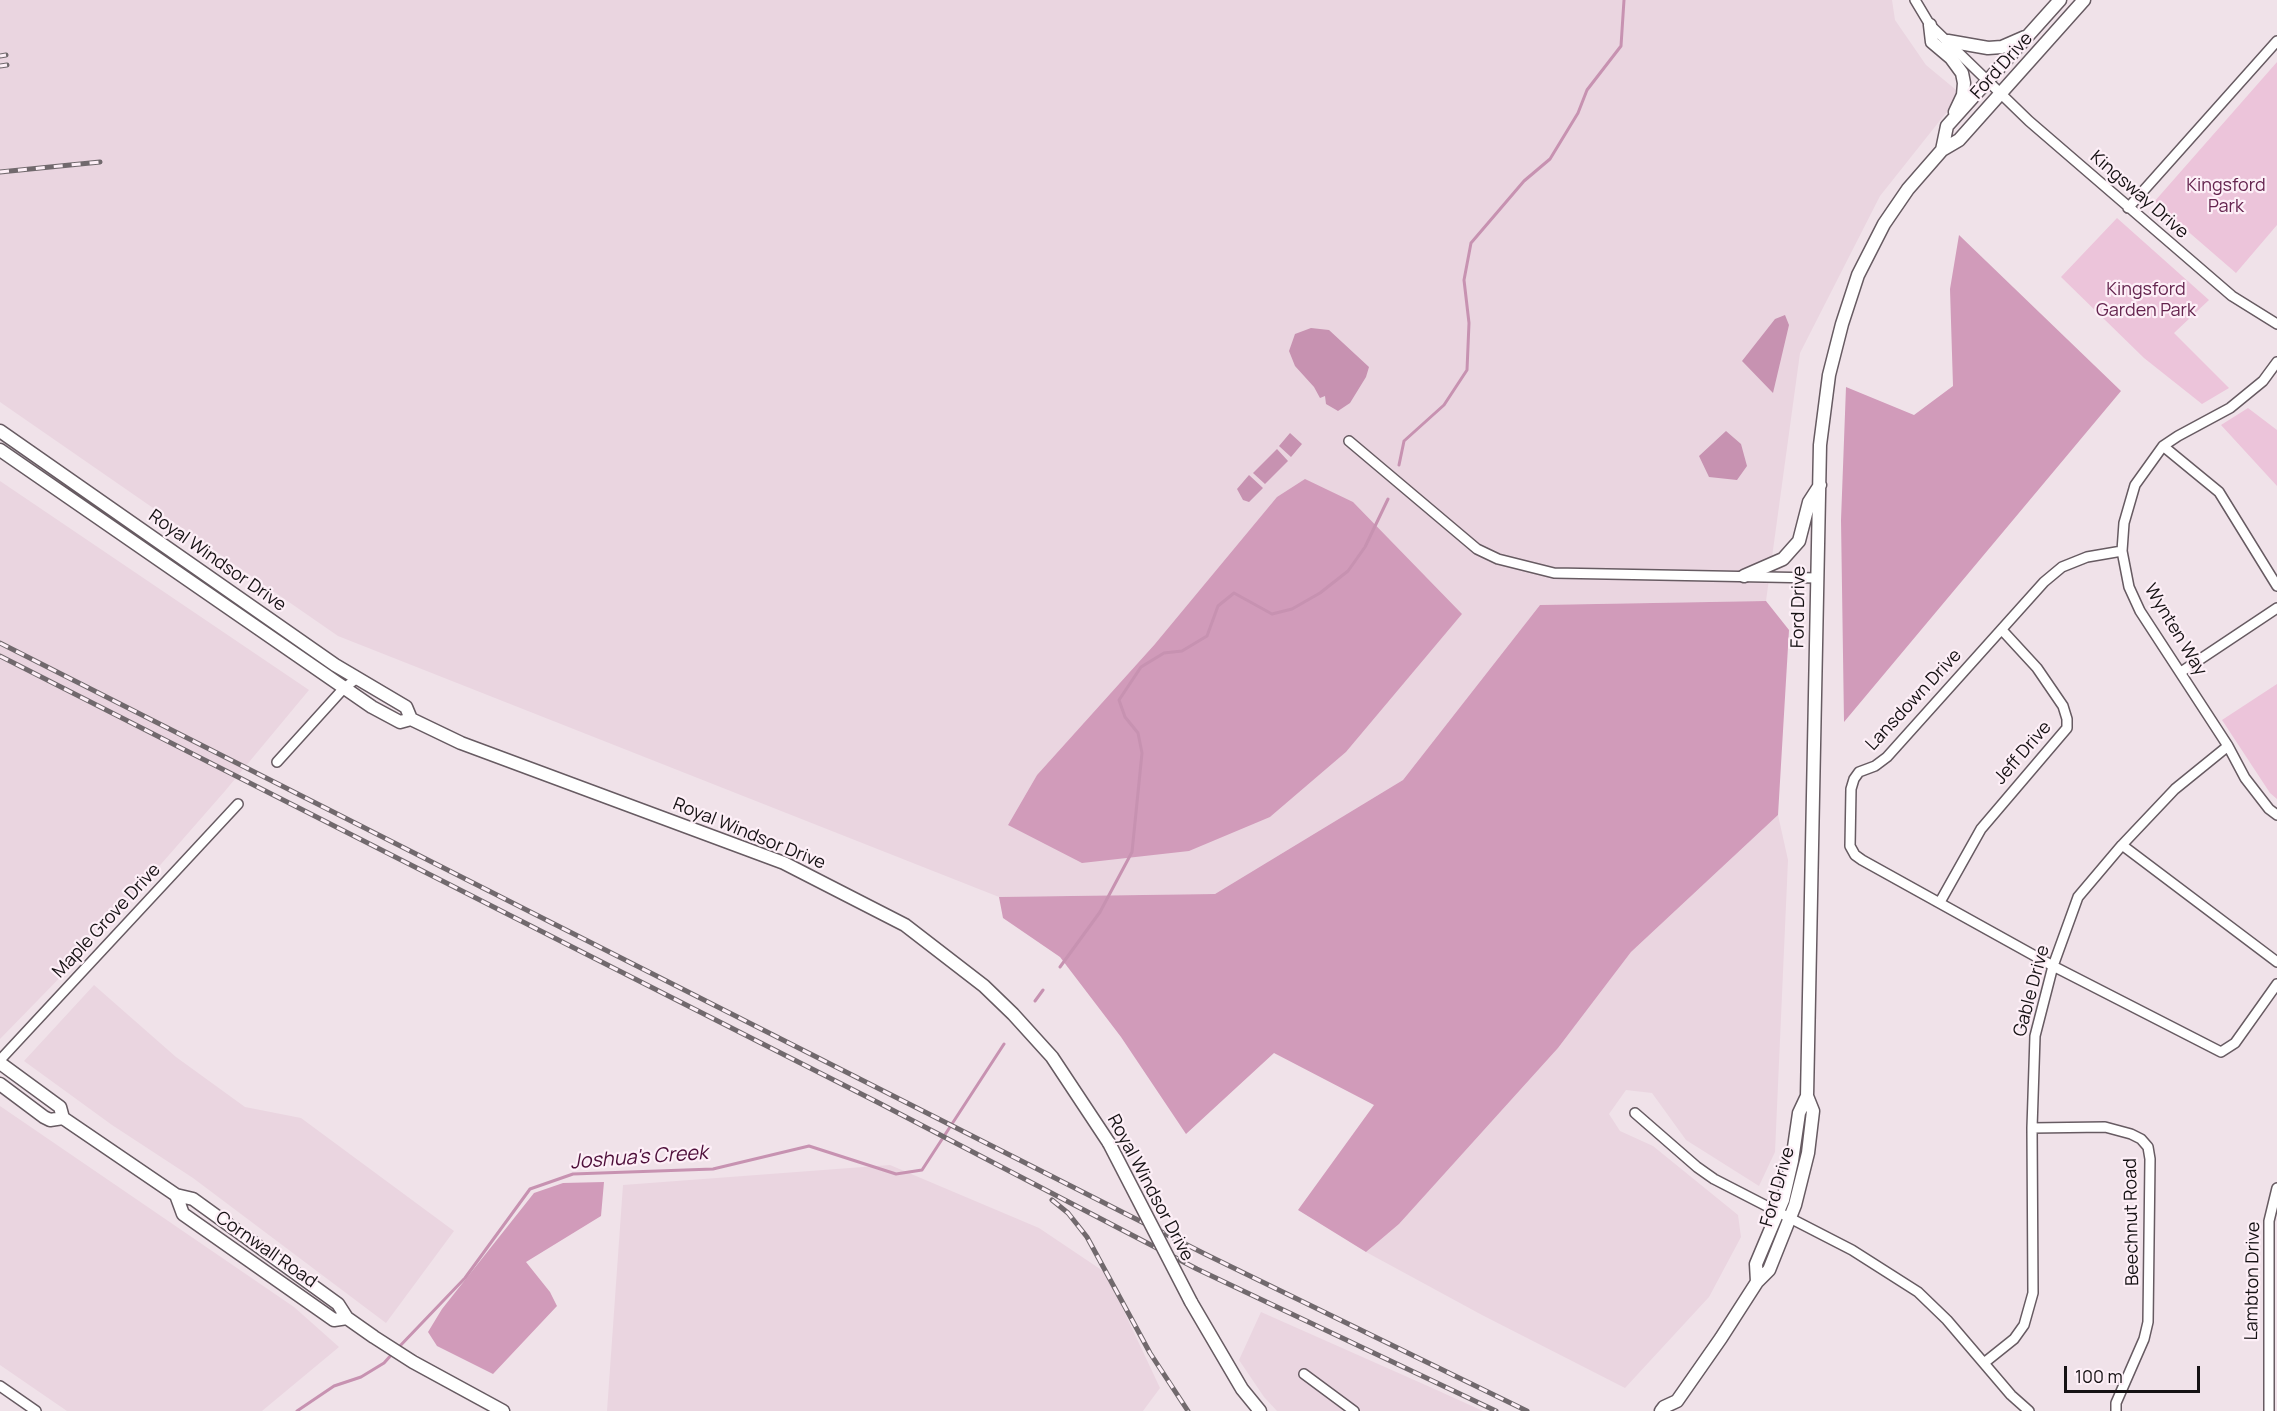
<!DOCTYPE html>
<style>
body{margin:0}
#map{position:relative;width:2277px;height:1411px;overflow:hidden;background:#f0e2e9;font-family:Manrope,sans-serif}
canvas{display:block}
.scale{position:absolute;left:2064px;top:1366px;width:136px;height:27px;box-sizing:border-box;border:3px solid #151113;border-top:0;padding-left:8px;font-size:18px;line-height:21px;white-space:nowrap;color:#151113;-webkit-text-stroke:4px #fdeff7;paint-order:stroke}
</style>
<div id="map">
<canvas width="2277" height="1411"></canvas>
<div class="scale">100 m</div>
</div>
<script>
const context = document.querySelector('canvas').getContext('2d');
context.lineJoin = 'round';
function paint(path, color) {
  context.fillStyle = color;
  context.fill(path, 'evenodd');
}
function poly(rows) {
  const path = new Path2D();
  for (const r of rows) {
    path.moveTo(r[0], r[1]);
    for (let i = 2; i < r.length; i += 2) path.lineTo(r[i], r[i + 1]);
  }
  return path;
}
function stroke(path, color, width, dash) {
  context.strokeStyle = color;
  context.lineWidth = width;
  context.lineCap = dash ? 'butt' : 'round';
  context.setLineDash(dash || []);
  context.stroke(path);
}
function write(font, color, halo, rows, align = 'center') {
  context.font = font + ' Manrope,sans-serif';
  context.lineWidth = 4.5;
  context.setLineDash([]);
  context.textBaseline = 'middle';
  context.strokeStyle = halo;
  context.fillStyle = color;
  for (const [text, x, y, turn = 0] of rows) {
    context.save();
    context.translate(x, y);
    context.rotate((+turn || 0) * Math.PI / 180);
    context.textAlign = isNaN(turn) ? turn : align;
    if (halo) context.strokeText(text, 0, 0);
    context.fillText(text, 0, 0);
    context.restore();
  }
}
paint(poly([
 [0,0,1892,0,1895,20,1926,65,1961,94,1880,196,1800,353,1766,601,1540,605,1403,780,1215,894,999,897,338,636,0,402],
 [1462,614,1346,752,1270,817,1008,825,1037,775,1155,644],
 [0,481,309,690,225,791,78,959,0,1039],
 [1778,815,1788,860,1775,1152,1759,1186,1686,1140,1652,1093,1626,1090,1609,1114,1620,1131,1653,1146,1738,1215,1741,1237,1709,1297,1625,1388,1482,1315,1366,1252,1399,1224,1558,1048,1631,952],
 [94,985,176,1057,245,1107,301,1118,454,1231,386,1323,193,1178,112,1125,24,1061],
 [0,1106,294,1307,339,1347,262,1411,67,1411,0,1365],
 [890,1165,1039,1228,1106,1273,1160,1388,1143,1411,607,1411,623,1185],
 [1261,1312,1430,1387,1483,1411,1277,1411,1264,1397,1239,1360]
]), '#ead5e0');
paint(poly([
 [2277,62,2277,225,2236,273,2154,202],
 [2117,218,2209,300,2174,333,2229,388,2202,404,2144,358,2061,277],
 [2248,408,2277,430,2277,486,2221,425],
 [2277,684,2277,799,2270,793,2222,720]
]), '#ecc4da');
paint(poly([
 [1959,235,2121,391,1844,722,1841,520,1846,387,1914,415,1953,386,1950,289],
 [1305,479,1353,502,1462,614,1346,752,1270,817,1189,851,1082,863,1008,825,1037,775,1155,644,1277,497],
 [1766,601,1789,630,1778,815,1631,952,1558,1048,1399,1224,1366,1252,1298,1210,1374,1105,1274,1053,1186,1134,1121,1037,1060,957,1003,918,999,897,1215,894,1403,780,1540,605],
 [604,1182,601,1216,526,1262,550,1292,557,1306,493,1374,437,1346,428,1332,442,1309,534,1193,563,1183]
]), '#d19bba');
paint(poly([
 [1785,315,1789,325,1773,393,1742,361,1775,319],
 [1311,328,1329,330,1369,367,1366,377,1350,403,1338,411,1326,404,1325,396,1320,398,1314,387,1295,366,1289,351,1295,334],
 [1726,431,1741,444,1747,466,1737,480,1709,477,1699,456],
 [1290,433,1302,444,1291,457,1279,446],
 [1277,449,1288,461,1265,484,1253,473],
 [1249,475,1263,488,1249,502,1243,500,1237,489]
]), '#c792b1');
stroke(poly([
 [1399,465,1404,441,1444,405,1467,370,1469,323,1464,280,1471,243,1524,181,1550,159,1578,113,1587,90,1621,46,1624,0],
 [1060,967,1100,912,1132,852,1142,753,1138,733,1125,717,1119,700,1141,667,1164,653,1182,651,1207,636,1218,606,1234,593,1272,614,1292,609,1320,593,1348,571,1365,547,1388,499],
 [1035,1001,1043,990],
 [398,1348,465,1278,530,1189,573,1174,713,1169,809,1146,896,1174,922,1170,1004,1044],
 [297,1411,334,1386,361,1377,384,1363,393,1353]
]), '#c792b1', 3);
const minor = poly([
 [1915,0,1930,25,2029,121,2232,296,2277,324],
 [2128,208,2277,41],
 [2277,362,2263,381,2230,408,2178,436,2163,446,2135,485,2124,523,2122,551,2129,587,2140,611,2228,746,2245,778,2269,809,2277,815],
 [1349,441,1477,549,1498,559,1554,573,1818,578],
 [2163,446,2219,492,2277,586],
 [2122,551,2087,557,2062,567,2044,582,1887,757,1875,766,1859,772,1854,779,1851,789,1850,846,1855,855,1862,860,2053,966,2221,1052,2235,1043,2277,984],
 [2181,672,2277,608],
 [277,762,344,688,356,679],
 [2122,845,2277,962],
 [1940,902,1981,829,2067,728,2067,719,2063,706,2037,668,2002,630],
 [0,1060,238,804],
 [1635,1113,1697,1167,1714,1179,1852,1250,1918,1292,1947,1320,2011,1395,2029,1411],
 [2032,1128,2105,1127,2131,1134,2141,1139,2148,1147,2150,1159,2148,1322,2144,1339,2116,1403,2116,1411],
 [1984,1363,2014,1339,2024,1325,2033,1293,2032,1128,2035,1036,2053,966,2078,897,2122,845,2175,789,2228,746],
 [1304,1374,1354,1411],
 [0,1386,36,1411],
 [2269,1411,2269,1221,2277,1188]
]);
const major = poly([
 [1930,25,1932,42,1951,58,1962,73,1964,83,1963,95,1955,112],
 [1948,41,1988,48,2002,47,2025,37],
 [1942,150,1947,126,2060,0],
 [0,431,335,665,406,707,411,719,461,743,784,863,905,925,984,986,1013,1014,1052,1057,1109,1143],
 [0,450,372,707,400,722,411,719],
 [1744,576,1783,559,1799,541,1809,502,1820,485],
 [0,1063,60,1107,63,1118,176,1195,193,1199,338,1304,347,1318,374,1337,413,1362,503,1411],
 [0,1084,44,1117,50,1120,63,1118],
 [176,1195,183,1214,334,1320,347,1318],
 [1757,1282,1756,1264,1783,1200,1792,1161,1799,1113,1807,1096],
 [1191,1302,1242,1389,1260,1411],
 [1661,1411,1664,1407,1677,1401,1721,1338,1757,1282,1769,1270,1795,1205,1808,1153,1813,1111,1807,1096,1820,445,1829,375,1842,324,1858,275,1884,224,1908,189,1942,150,1959,140,2084,0]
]);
stroke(minor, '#675b62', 12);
stroke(major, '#675b62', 15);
stroke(minor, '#fff', 9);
stroke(major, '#fff', 12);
const rail = poly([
 [0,56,6,55],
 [0,66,7,65],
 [0,172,100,162],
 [0,643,1205,1254,1527,1411],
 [0,656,879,1103,1197,1269,1496,1411],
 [1052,1200,1068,1213,1087,1237,1150,1353,1188,1411]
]);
stroke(rail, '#71696d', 5);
stroke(rail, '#fdeff7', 3, [9]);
const majorBridge = poly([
 [1109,1143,1191,1302]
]);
stroke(majorBridge, '#675b62', 15, []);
stroke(majorBridge, '#fff', 12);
write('18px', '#151113', '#fdeff7', [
 ["Ford Drive",2002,66,-48],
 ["Kingsway Drive",2139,195,41],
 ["Royal Windsor Drive",217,561,35],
 ["Ford Drive",1799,607,-89],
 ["Wynten Way",2175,630,59],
 ["Lansdown Drive",1914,700,-47],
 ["Jeff Drive",2023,753,-49],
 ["Royal Windsor Drive",749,834,22],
 ["Maple Grove Drive",107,921,-47],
 ["Gable Drive",2032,991,-75],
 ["Ford Drive",1778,1187,-74],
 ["Royal Windsor Drive",1150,1188,62],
 ["Beechnut Road",2132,1222,-91],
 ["Cornwall Road",266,1250,35],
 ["Lambton Drive",2253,1281,-89]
]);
write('18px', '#64244e', '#fdeff7', [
 ["Kingsford",2226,186],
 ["Park",2226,207],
 ["Kingsford",2146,290],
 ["Garden Park",2146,311]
]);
write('italic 20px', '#4e0f3a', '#fdeff7', [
 ["Joshua's Creek",639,1158,-4]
]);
</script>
